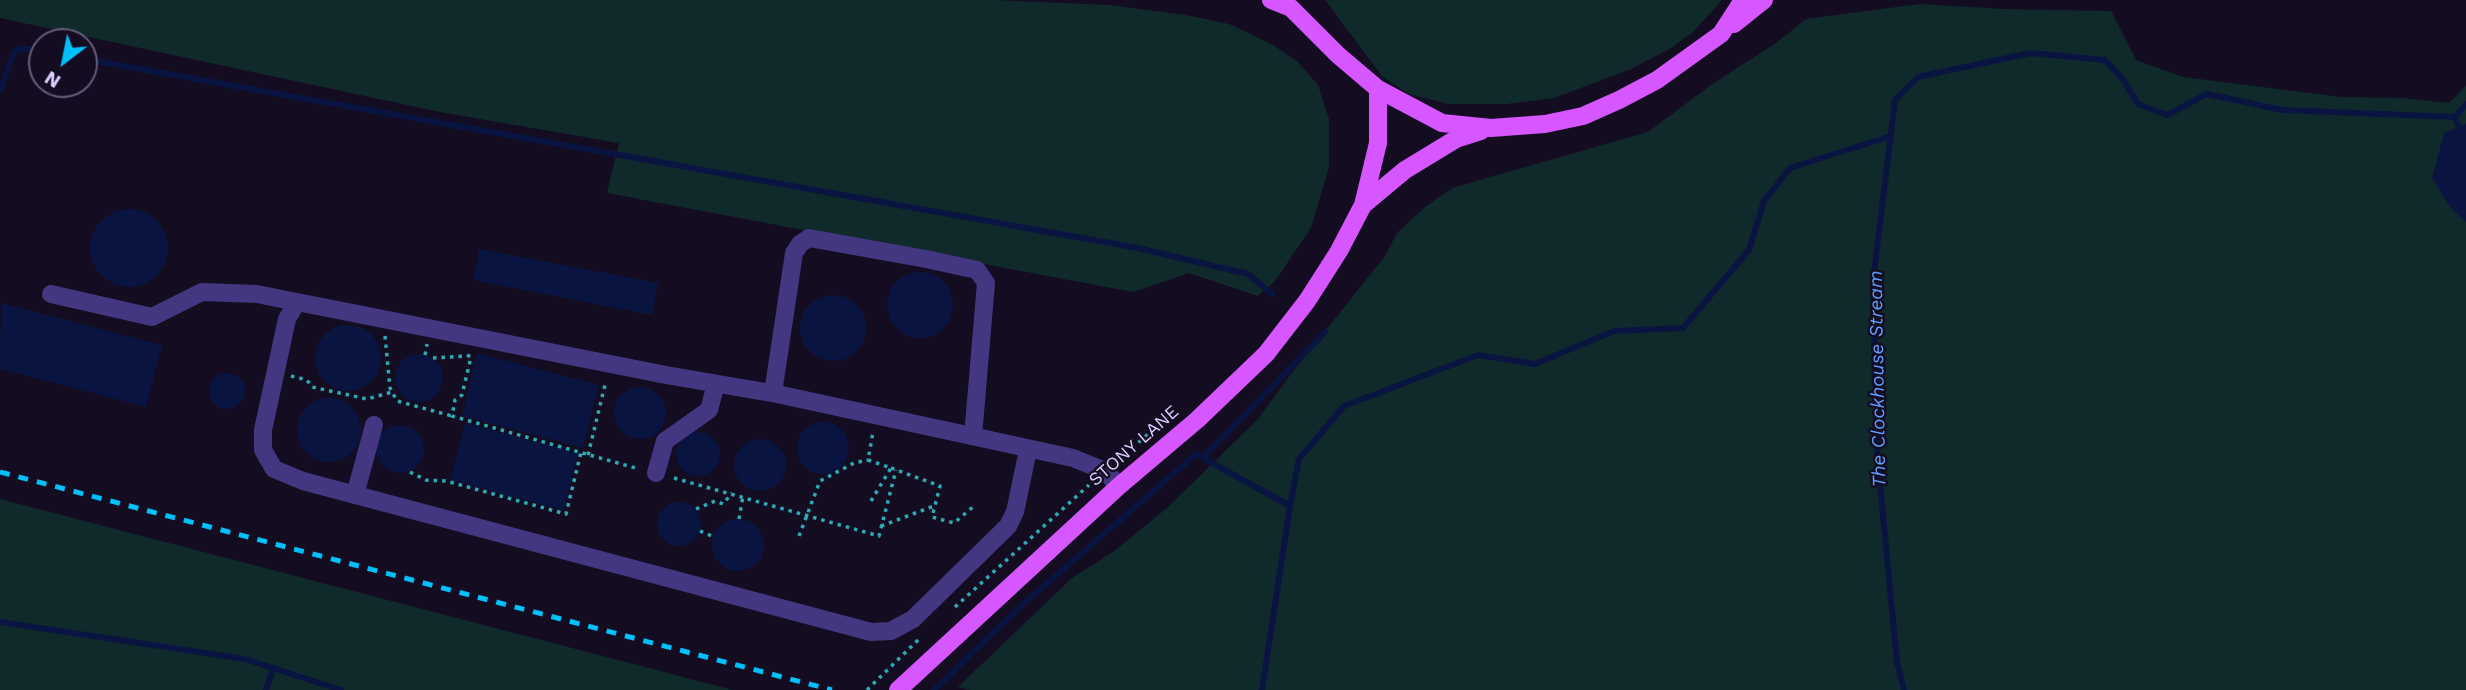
<!DOCTYPE html>
<style>
body{margin:0}
#map{position:relative;width:2466px;height:690px;overflow:hidden;background:#140d22;font-family:"Work Sans",sans-serif}
canvas{display:block}
.north{position:absolute;left:28px;top:28px;width:70px;height:70px;box-sizing:border-box;background:#140d22;border:2px solid #645b7a;border-radius:50%;rotate:212deg;font-size:19px;font-weight:700;line-height:28px;text-align:center;color:#dbcfff}
.north::after{content:'';display:block;margin:auto;width:24px;height:32px;background:#00bffa;clip-path:polygon(50% 0,100% 100%,50% 72%,0 100%)}
</style>
<div id="map">
<canvas width="2466" height="690"></canvas>
<div class="north">N</div>
</div>
<script>
const context = document.querySelector('canvas').getContext('2d');
context.lineJoin = 'round';
function paint(path, color) {
  context.fillStyle = color;
  context.fill(path, 'evenodd');
}
function poly(rows) {
  const path = new Path2D();
  for (const r of rows) {
    if (r.length === 3) {
      path.moveTo(r[0] + r[2], r[1]);
      path.arc(r[0], r[1], r[2], 0, 2 * Math.PI);
      continue;
    }
    path.moveTo(r[0], r[1]);
    for (let i = 2; i < r.length; i += 2) path.lineTo(r[i], r[i + 1]);
  }
  return path;
}
function stroke(path, color, width, dash) {
  context.strokeStyle = color;
  context.lineWidth = width;
  context.lineCap = dash ? 'butt' : 'round';
  context.setLineDash(dash || []);
  context.stroke(path);
}
function write(font, color, halo, rows, align = 'center') {
  context.font = font + ' "Work Sans",sans-serif';
  context.lineWidth = 5;
  context.setLineDash([]);
  context.textBaseline = 'middle';
  context.strokeStyle = halo;
  context.fillStyle = color;
  for (const [text, x, y, turn = 0] of rows) {
    context.save();
    context.translate(x, y);
    context.rotate((+turn || 0) * Math.PI / 180);
    context.textAlign = isNaN(turn) ? turn : align;
    if (halo) context.strokeText(text, 0, 0);
    context.fillText(text, 0, 0);
    context.restore();
  }
}
paint(poly([
 [0,0,993,0,1109,5,1186,15,1229,24,1271,44,1297,61,1318,85,1329,119,1329,167,1311,228,1275,281,1258,296,1189,273,1133,292,607,193,619,143,440,112,0,18],
 [1325,0,1722,0,1694,31,1673,47,1629,70,1554,98,1506,104,1448,104,1409,94,1383,77],
 [1920,4,2003,9,2111,11,2136,60,2183,77,2341,97,2402,98,2449,103,2466,86,2466,690,970,690,958,687,1072,578,1113,552,1167,508,1258,419,1291,374,1385,256,1397,233,1425,207,1452,188,1648,132,1711,85,1776,43,1806,19],
 [0,499,733,690,0,690]
]), '#102a2c');
paint(poly([
 [2466,124,2466,222,2450,207,2432,178,2444,133],
 [129,248,39],
 [479,249,658,283,652,315,473,280],
 [920,305,33],
 [833,328,33],
 [1,303,162,345,146,407,0,369],
 [348,358,33],
 [477,353,599,385,583,448,462,416],
 [419,378,24],
 [227,391,18],
 [640,413,26],
 [329,430,32],
 [823,448,26],
 [465,423,578,453,563,510,450,480],
 [400,449,24],
 [698,454,22],
 [760,465,26],
 [679,524,22],
 [738,545,26]
]), '#091540');
stroke(poly([
 [84,59,1138,248,1248,274,1272,294],
 [0,91,14,52,22,48,42,51],
 [2455,117,2466,146],
 [1203,458,1325,332],
 [0,622,245,659,341,690],
 [266,690,273,668],
 [934,690,1021,606,1196,454,1290,506,1299,459,1344,406,1478,355,1535,364,1614,331,1683,328,1749,250,1764,201,1790,168,1891,136],
 [1262,690,1290,506],
 [1904,690,1897,662,1877,453,1873,281,1895,100,1918,77,2031,53,2105,60,2122,78,2138,104,2167,115,2207,94,2282,110,2455,117,2466,104]
]), '#091540', 6);
stroke(poly([
 [385,336,390,388,397,401,452,416],
 [425,355,427,344],
 [467,355,471,357,462,395,455,400,452,416,639,469],
 [433,358,466,356],
 [291,376,307,380,312,387,367,399,392,392],
 [588,455,605,385,603,382],
 [1119,459,1166,419],
 [891,468,940,486,932,517,954,523,974,506],
 [410,472,426,480,446,481,566,514,581,452],
 [674,478,879,536,896,470],
 [871,501,891,468,868,460,873,432],
 [696,509,715,501,723,504,732,493],
 [739,519,743,496],
 [881,526,934,506],
 [700,531,714,537],
 [799,536,820,481,854,463,868,460],
 [955,607,1089,485],
 [867,690,920,638]
]), '#2cabb5', 3.5, [3.5, 5]);
stroke(poly([
 [51,294,152,317,202,292,257,294,297,302],
 [773,393,794,253,800,244,809,238,926,259,977,270,986,283,973,436],
 [1028,450,1015,512,1008,526,913,619,891,631,871,632,303,481,274,469,263,450,263,430,287,319,297,302,666,375,777,394,981,438,1073,458,1105,471,1119,486],
 [656,473,665,441,709,410,716,384],
 [355,495,374,425]
]), '#443782', 18);
stroke(poly([
 [1271,0,1291,8,1338,55,1378,89,1442,123,1491,128,1545,124,1583,116,1619,100,1657,80,1721,34,1743,0],
 [1734,24,1764,0],
 [1363,205,1405,170,1456,139,1481,131],
 [898,690,1119,486,1197,420,1266,354,1307,301,1339,251,1363,205,1378,143,1378,89]
]), '#d656ff', 18);
stroke(poly([
 [0,472,832,690]
]), '#00bffa', 5, [10, 9]);
write('18px', '#dbcfff', '#140d22', [
 ["STONY LANE",1134,446,-41]
]);
write('italic 19px', '#5d9eff', '#140d22', [
 ["The Clockhouse Stream",1878,379,-91]
]);
</script>
